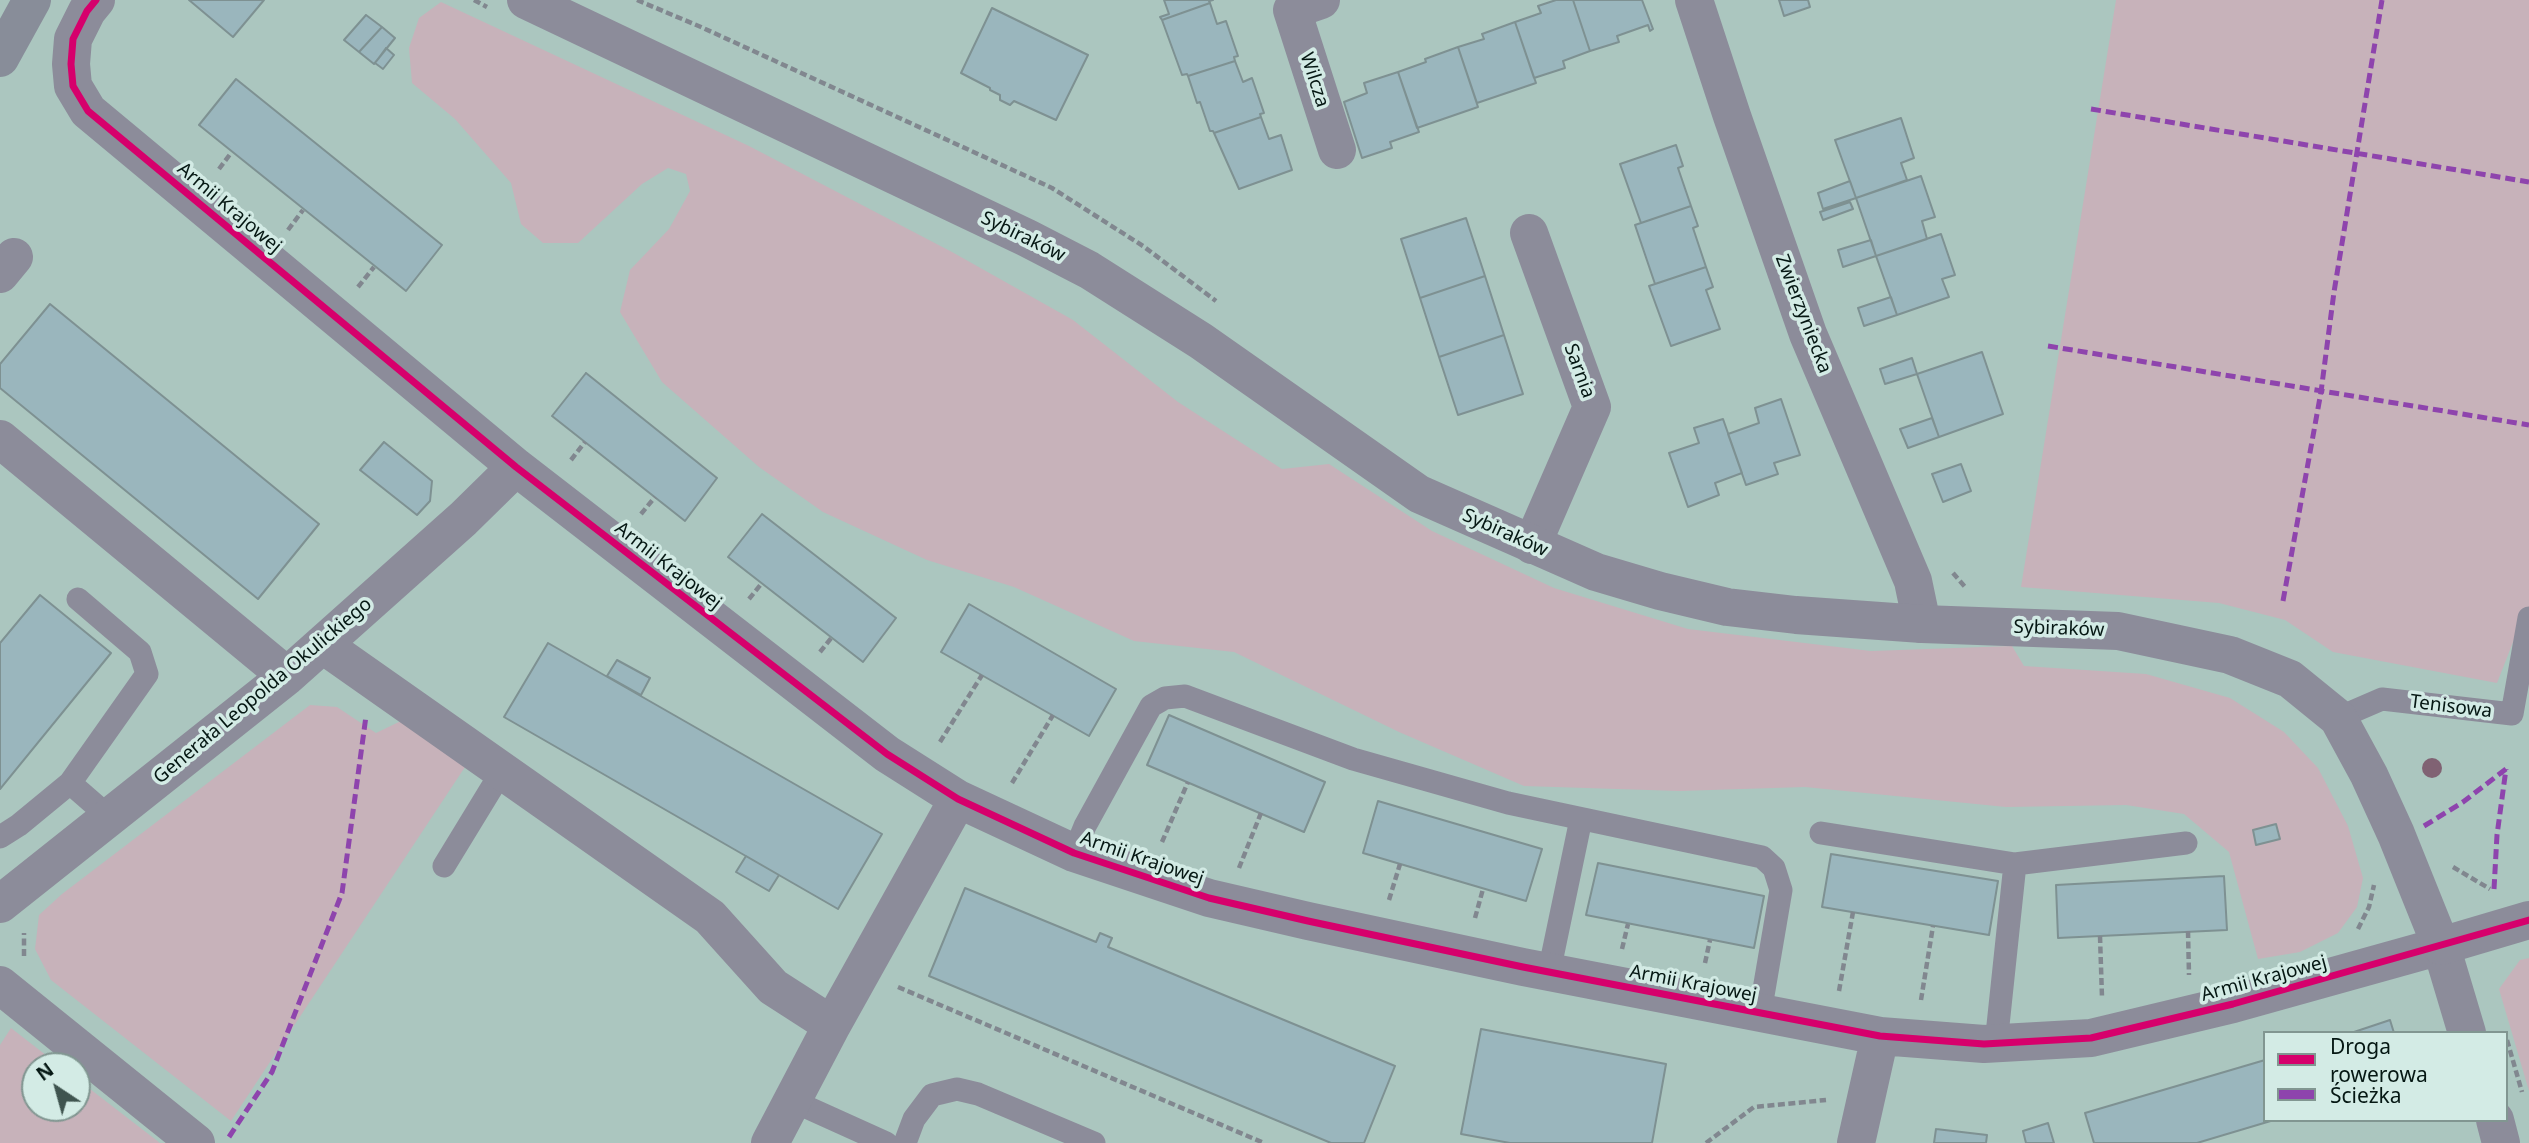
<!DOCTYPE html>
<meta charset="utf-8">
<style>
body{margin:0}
#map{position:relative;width:2529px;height:1143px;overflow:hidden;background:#abc6bf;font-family:"Noto Sans",sans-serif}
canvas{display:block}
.legend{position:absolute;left:2263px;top:1031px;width:245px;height:91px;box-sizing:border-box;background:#d3ebe5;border:2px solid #819691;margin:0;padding:9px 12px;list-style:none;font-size:21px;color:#051713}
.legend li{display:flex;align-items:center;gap:14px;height:35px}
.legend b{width:35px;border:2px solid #819691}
.north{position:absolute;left:21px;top:1052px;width:70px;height:70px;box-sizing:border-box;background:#d3ebe5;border:2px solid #819691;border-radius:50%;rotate:324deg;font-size:19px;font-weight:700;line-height:28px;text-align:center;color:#051713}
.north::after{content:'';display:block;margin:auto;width:24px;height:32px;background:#3f544f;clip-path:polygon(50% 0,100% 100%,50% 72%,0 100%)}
</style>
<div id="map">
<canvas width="2529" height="1143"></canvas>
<ul class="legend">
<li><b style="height:9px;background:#d6006c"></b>Droga rowerowa</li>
<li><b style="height:9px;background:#8e44ad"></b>Ścieżka</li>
</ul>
<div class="north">N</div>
</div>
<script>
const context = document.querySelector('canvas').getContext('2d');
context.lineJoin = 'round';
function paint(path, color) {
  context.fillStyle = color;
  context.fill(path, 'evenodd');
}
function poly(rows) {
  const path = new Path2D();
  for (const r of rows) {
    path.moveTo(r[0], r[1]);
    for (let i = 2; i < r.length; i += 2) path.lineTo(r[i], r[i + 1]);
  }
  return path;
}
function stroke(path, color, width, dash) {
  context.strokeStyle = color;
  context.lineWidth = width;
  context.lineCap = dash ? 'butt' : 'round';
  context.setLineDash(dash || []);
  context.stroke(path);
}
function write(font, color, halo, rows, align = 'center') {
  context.font = font + ' "Noto Sans",sans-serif';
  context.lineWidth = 7;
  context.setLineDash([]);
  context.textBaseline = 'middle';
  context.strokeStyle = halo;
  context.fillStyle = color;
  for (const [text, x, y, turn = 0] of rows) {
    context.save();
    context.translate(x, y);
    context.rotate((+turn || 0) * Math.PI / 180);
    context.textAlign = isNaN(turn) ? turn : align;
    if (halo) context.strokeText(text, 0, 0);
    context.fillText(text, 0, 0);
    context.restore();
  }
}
paint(poly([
 [2116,0,2529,0,2529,633,2517,632,2497,683,2333,652,2285,620,2219,603,2021,587],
 [441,2,749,146,952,252,1073,320,1178,402,1282,469,1329,464,1432,531,1554,588,1688,629,1871,651,2012,646,2024,666,2146,674,2230,698,2284,732,2318,768,2348,826,2363,878,2357,907,2338,933,2300,952,2258,959,2229,852,2184,814,2126,805,2006,807,1805,787,1679,791,1524,786,1399,732,1234,652,1134,641,1014,587,927,560,823,512,759,467,662,382,620,312,630,270,669,229,690,191,686,174,668,168,642,184,578,243,543,243,521,224,511,183,455,119,412,83,409,48,419,18],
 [310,705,337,707,376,733,403,720,465,767,231,1121,51,980,35,949,39,915,62,894],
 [2529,958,2529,1091,2499,989,2520,960],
 [11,1028,60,1066,35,1066,35,1108,77,1108,77,1079,160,1143,0,1143,0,1045]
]), '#c7b2ba');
const building = poly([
 [189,0,264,0,233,37,189,0],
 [1164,0,1213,0,1209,1,1210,3,1162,20,1160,17,1169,14,1164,0],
 [1556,0,1573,0,1590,51,1563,61,1565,68,1534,78,1515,22,1541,13,1538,6,1556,0],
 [1573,0,1642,0,1653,29,1650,31,1648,25,1617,36,1619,42,1590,51,1573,0],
 [1779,0,1808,0,1810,7,1784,16,1779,0],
 [1210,3,1217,24,1226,21,1238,56,1234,57,1235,61,1188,76,1187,74,1182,75,1162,20,1210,3],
 [992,8,1088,55,1056,120,1014,101,1010,105,1000,100,1000,95,990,90,990,88,961,73,992,8],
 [366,15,382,27,359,52,344,40,366,15],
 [1515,22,1536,83,1477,103,1458,47,1484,39,1482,34,1515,22],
 [382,27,395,38,374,64,359,52,382,27],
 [1458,47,1478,107,1417,128,1398,72,1426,62,1425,59,1458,47],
 [386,48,394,55,383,69,375,63,386,48],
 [1235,61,1243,82,1252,78,1264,113,1260,114,1261,117,1214,133,1213,131,1210,131,1200,102,1197,103,1188,76,1235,61],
 [1398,72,1419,132,1390,142,1392,148,1362,158,1344,102,1367,93,1364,83,1398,72],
 [236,79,442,245,406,291,199,125,236,79],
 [1261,117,1269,139,1281,135,1292,170,1239,189,1214,133,1261,117],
 [1901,118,1914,158,1901,163,1907,180,1856,198,1835,140,1901,118],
 [1676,145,1683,166,1678,168,1691,206,1641,223,1620,164,1676,145],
 [1921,176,1935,217,1922,221,1927,239,1876,256,1856,198,1921,176],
 [1850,181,1856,198,1823,209,1818,193,1850,181],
 [1850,202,1853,209,1823,220,1820,212,1850,202],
 [1691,206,1698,226,1693,228,1706,267,1655,284,1635,225,1691,206],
 [1466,218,1485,276,1420,298,1401,239,1466,218],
 [1941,234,1955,275,1942,279,1949,297,1897,315,1876,256,1941,234],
 [1871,240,1876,256,1843,267,1838,250,1871,240],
 [1706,267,1713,287,1706,290,1720,329,1671,346,1649,286,1706,267],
 [1485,276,1504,335,1439,357,1420,298,1485,276],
 [1891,297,1897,315,1864,326,1858,308,1891,297],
 [50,304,319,524,258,599,0,388,0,364,50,304],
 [1504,335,1523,394,1458,415,1439,357,1504,335],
 [1982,352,2003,414,1939,437,1917,374,1982,352],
 [1912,358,1917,374,1885,384,1880,369,1912,358],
 [586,373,717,478,685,521,552,416,586,373],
 [1781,399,1800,455,1774,463,1778,474,1746,485,1728,434,1759,423,1755,408,1781,399],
 [1932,418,1939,437,1908,448,1900,429,1932,418],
 [1723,419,1742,473,1715,483,1719,495,1688,507,1669,453,1699,443,1694,428,1723,419],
 [384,442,432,481,430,501,417,515,360,470,384,442],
 [1961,464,1971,491,1943,502,1932,474,1961,464],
 [762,514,896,618,863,662,728,557,762,514],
 [40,595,111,653,0,789,0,643,40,595],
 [969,604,1116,689,1089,736,941,652,969,604],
 [548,643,882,834,838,909,504,717,548,643],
 [617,660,650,678,641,695,607,676,617,660],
 [1169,715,1325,782,1304,832,1147,765,1169,715],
 [1378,801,1542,849,1526,901,1363,853,1378,801],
 [2276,824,2280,839,2256,845,2253,830,2276,824],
 [1831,854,1998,881,1989,935,1822,907,1831,854],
 [746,856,779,875,769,891,736,872,746,856],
 [1598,863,1764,896,1754,948,1586,915,1598,863],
 [2224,876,2227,930,2058,938,2056,885,2224,876],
 [965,888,1096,942,1100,933,1112,938,1108,947,1395,1066,1364,1143,1331,1143,929,976,965,888],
 [2390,1020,2394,1033,2351,1033,2390,1020],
 [1481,1029,1666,1064,1652,1143,1510,1143,1461,1134,1481,1029],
 [2265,1060,2265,1120,2274,1120,2197,1143,2094,1143,2085,1113,2265,1060],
 [2048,1123,2054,1143,2026,1143,2023,1131,2048,1123],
 [1936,1129,1987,1135,1986,1143,1934,1143,1936,1129]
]);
paint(building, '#9ab6bd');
stroke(building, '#7e9192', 2);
stroke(poly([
 [474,0,487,7],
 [637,0,701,27,1052,188,1143,246,1216,301],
 [219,169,231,153],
 [288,230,303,210],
 [358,287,374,267],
 [571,460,585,442],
 [641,514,655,497],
 [1953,573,1966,588],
 [749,599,762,583],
 [820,652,832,637],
 [940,742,982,675],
 [1012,783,1053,715],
 [1162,842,1188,782],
 [2453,867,2490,889],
 [1239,868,1261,813],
 [1389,900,1400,864],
 [1475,918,1483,889],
 [2358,929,2369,907,2374,885],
 [2188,931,2189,975],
 [2100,936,2102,997],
 [1622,949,1628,924],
 [24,956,24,933],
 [1705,963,1710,940],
 [898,987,1264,1143],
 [1839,991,1853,912],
 [1921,1000,1933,926],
 [2507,1040,2522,1092],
 [1706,1143,1754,1107,1826,1100]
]), '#81878f', 4.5, [7, 3.5]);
stroke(poly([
 [78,599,140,652,147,674,70,783,109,817],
 [2338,718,2382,699,2512,714,2529,618],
 [1821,833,2015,864,2186,843],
 [0,837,19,825,70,783],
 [1074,853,1085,826,1151,706,1165,698,1185,696,1353,759,1508,803,1762,857,1774,868,1781,890,1760,1013],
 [444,866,502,771],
 [1549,972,1581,819],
 [1996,1044,2015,864],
 [793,1101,886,1143],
 [905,1143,914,1119,932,1095,957,1089,978,1094,1094,1143]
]), '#8c8c9a', 23);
stroke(poly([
 [96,0,87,11,73,39,71,64,73,86,88,111,516,467,887,754,958,799,1074,853,1209,898,1308,921,1523,967,1880,1036,1984,1044,2091,1038,2233,1004,2441,946,2467,1033],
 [1321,0,1292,10,1337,150],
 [1694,0,1732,116,1808,334,1913,581,1922,624],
 [1529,233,1592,407,1532,545],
 [0,274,14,257],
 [0,439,287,676],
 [323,645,710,917,773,987,832,1025],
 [0,904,287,676,463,519,516,467],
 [0,985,196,1143],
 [2495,1120,2501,1143],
 [770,1143,832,1025,958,799],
 [1856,1143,1880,1036]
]), '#8c8c9a', 38);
stroke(poly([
 [526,0,1027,238,1089,270,1201,341,1419,494,1596,572,1660,591,1727,607,1796,615,1922,624,2118,631,2230,655,2290,679,2338,718,2369,775,2396,834,2441,946,2529,920]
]), '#8c8c9a', 38);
stroke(poly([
 [0,58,32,0]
]), '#888d99', 38);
stroke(poly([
 [2091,109,2529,182],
 [2048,346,2529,425],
 [2283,601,2321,392,2334,292,2382,0],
 [2424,826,2463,802,2506,769],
 [2494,889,2497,835,2506,769],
 [229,1137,272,1072,342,893,366,716]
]), '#8e44ad', 5, [10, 5]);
stroke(poly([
 [96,0,87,11,73,39,71,64,73,86,88,111,516,467,887,754,958,799,1074,853,1209,898,1308,921,1523,967,1880,1036,1984,1044,2091,1038,2233,1004,2529,920]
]), '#d6006c', 7);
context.fillStyle = '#806273';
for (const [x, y] of [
 [2432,768]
]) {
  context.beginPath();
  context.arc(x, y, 10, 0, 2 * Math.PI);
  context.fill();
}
write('19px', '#051713', '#d3ebe5', [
 ["Wilcza",1314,80,72],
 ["Armii Krajowej",229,208,40],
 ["Sybiraków",1023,237,26],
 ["Zwierzyniecka",1803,314,69],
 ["Sarnia",1579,371,70],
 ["Sybiraków",1505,533,24],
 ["Armii Krajowej",668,566,38],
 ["Sybiraków",2059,629,2],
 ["Generała Leopolda Okulickiego",263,691,-40],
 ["Tenisowa",2451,707,7],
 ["Armii Krajowej",1142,859,19],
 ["Armii Krajowej",2264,979,-15],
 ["Armii Krajowej",1693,984,11]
]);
</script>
